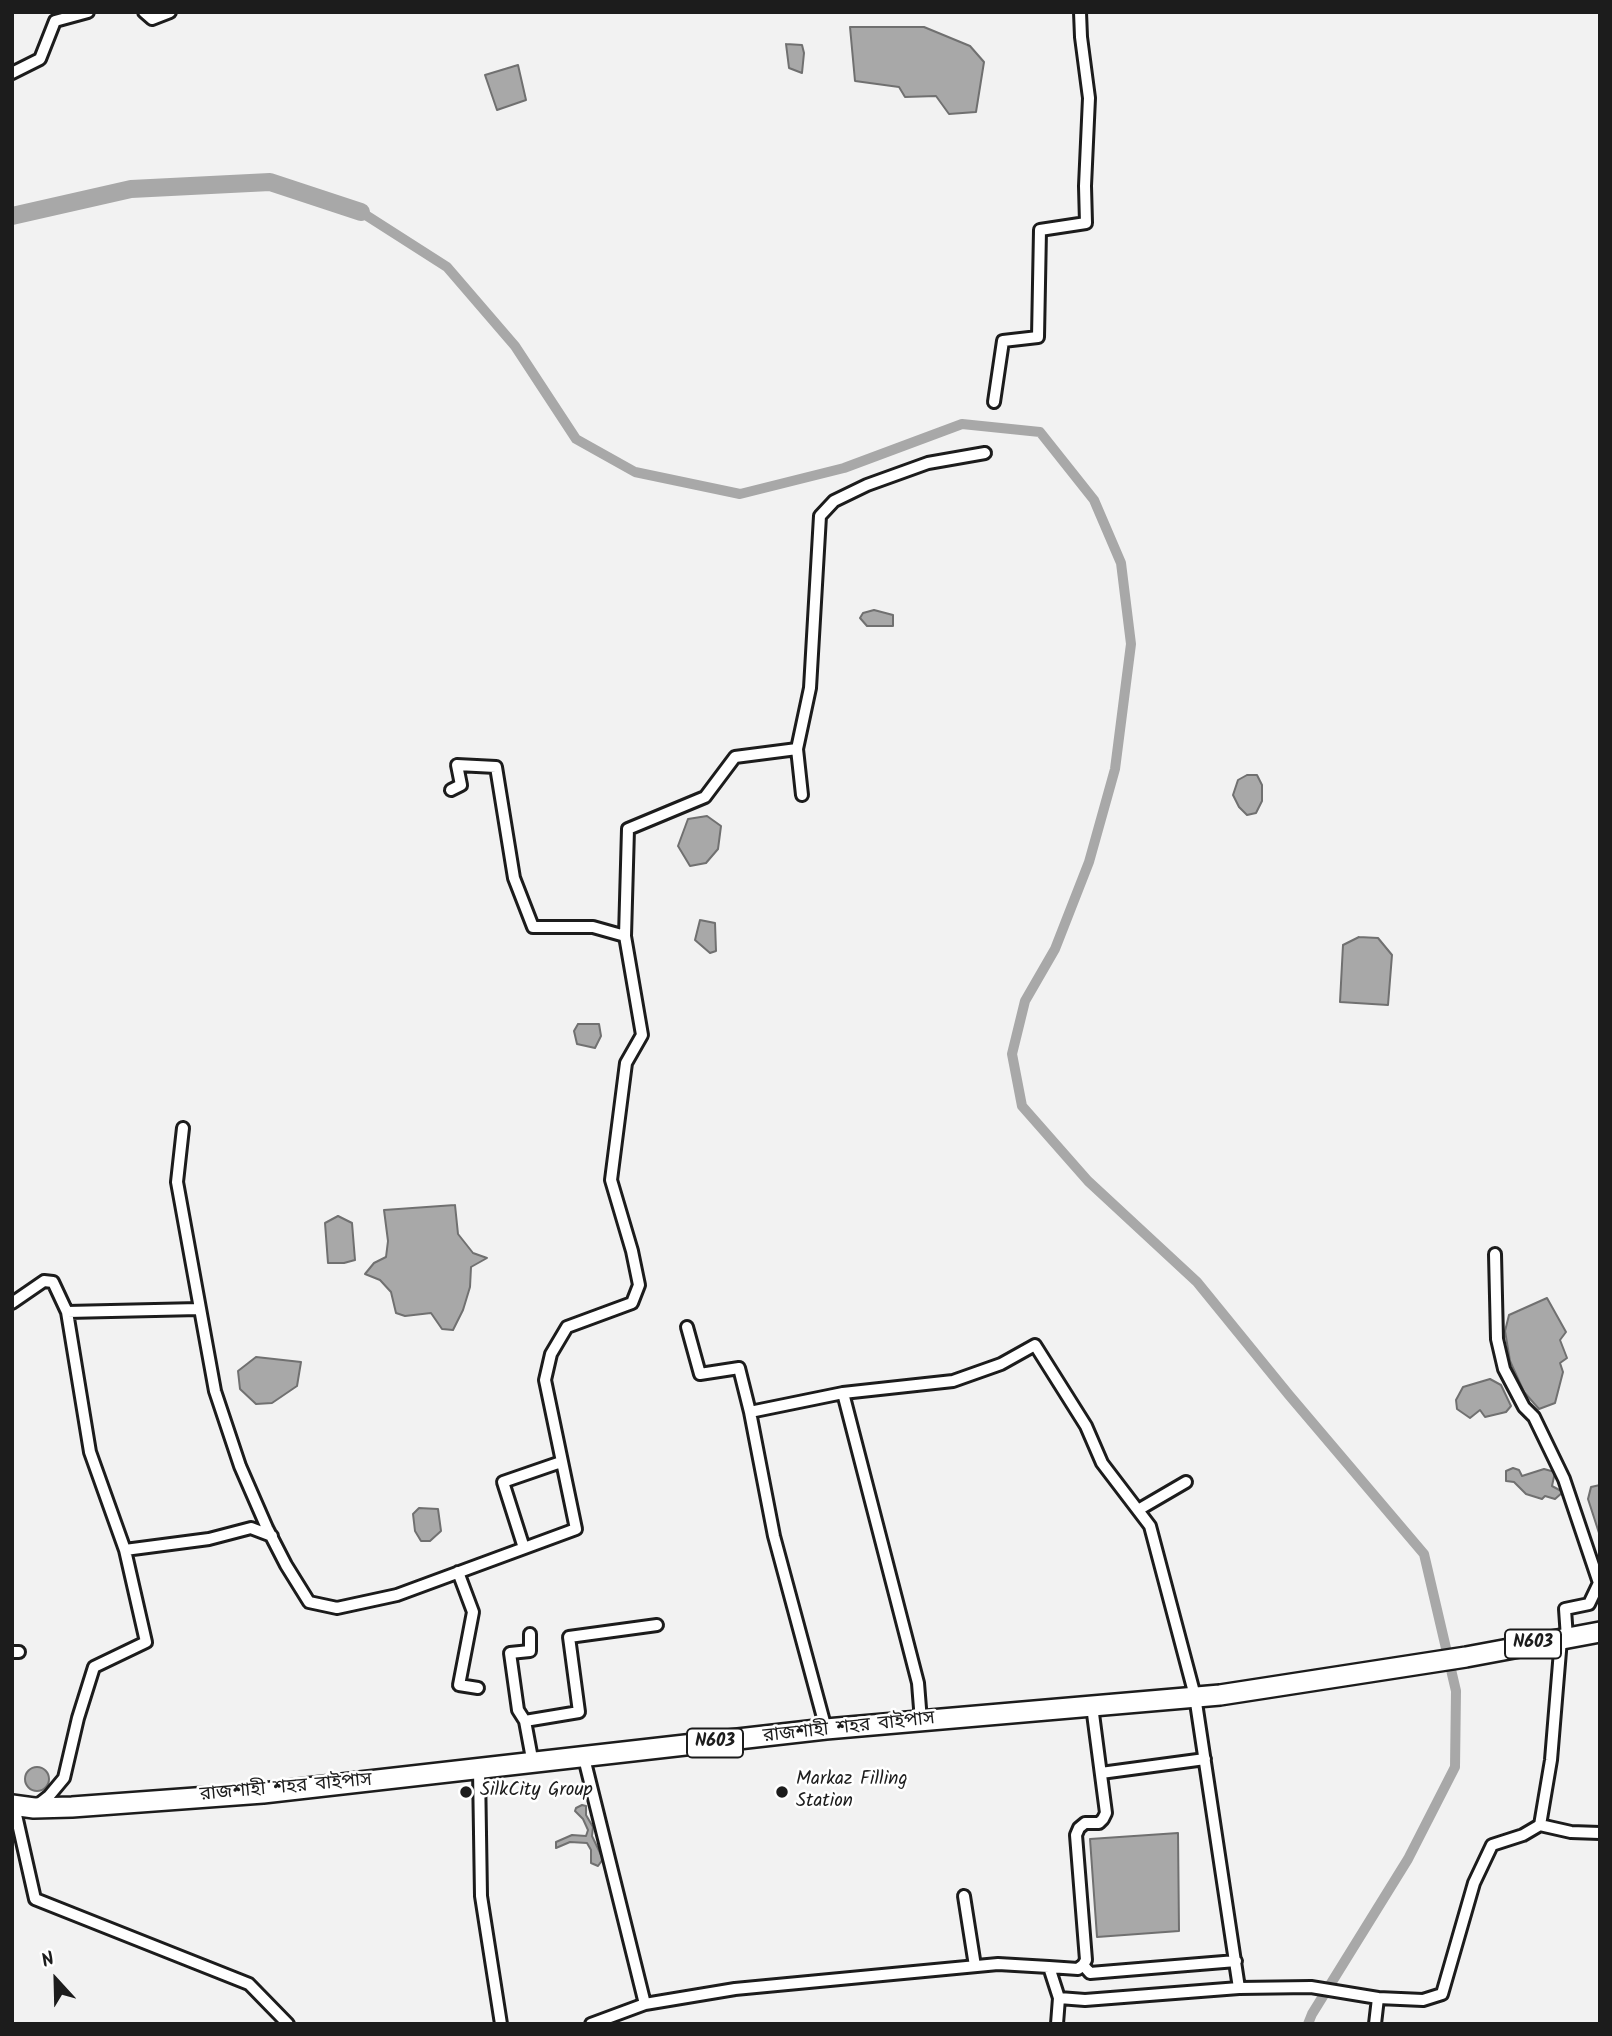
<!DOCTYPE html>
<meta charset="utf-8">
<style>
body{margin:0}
#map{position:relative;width:1612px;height:2036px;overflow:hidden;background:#f2f2f2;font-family:Kalam,sans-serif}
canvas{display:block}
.frame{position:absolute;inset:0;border:14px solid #1c1c1c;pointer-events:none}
.north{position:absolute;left:21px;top:1945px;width:70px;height:70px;-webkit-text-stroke:5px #fff;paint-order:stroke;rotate:338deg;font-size:19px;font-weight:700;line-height:28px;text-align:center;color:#1c1c1c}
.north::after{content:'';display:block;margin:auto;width:24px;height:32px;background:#1c1c1c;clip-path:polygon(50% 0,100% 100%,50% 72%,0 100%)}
</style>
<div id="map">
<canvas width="1612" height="2036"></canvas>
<div class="frame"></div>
<div class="north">N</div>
</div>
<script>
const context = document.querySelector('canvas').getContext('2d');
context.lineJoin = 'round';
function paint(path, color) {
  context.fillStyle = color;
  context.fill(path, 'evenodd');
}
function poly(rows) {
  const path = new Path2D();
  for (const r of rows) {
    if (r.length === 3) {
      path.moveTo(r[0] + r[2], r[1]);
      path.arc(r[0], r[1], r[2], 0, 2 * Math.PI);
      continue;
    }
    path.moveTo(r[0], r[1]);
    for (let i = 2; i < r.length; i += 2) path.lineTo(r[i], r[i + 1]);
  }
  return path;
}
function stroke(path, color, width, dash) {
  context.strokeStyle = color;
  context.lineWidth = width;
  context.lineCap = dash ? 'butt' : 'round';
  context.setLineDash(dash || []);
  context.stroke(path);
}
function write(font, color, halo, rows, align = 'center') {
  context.font = font + ' Kalam,"Noto Sans Bengali",sans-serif';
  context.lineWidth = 5;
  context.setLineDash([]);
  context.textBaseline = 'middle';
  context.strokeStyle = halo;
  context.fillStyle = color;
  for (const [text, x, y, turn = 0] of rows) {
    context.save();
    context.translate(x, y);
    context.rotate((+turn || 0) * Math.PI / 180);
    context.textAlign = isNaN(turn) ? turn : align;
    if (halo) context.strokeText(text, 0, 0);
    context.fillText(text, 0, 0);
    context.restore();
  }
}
const water = poly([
 [850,27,924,27,970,46,984,62,976,112,949,114,936,96,905,97,899,87,855,81,850,27],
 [786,44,802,45,804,53,802,73,789,68,786,44],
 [518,65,526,100,497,110,485,75,518,65],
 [874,610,893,615,893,626,867,626,860,618,863,613,874,610],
 [1247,775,1257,775,1262,785,1262,801,1256,813,1247,815,1239,807,1233,795,1238,780,1247,775],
 [707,816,721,826,718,849,706,863,690,866,678,846,688,819,707,816],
 [700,920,715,923,716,951,710,953,695,940,700,920],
 [1359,937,1378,938,1392,955,1388,1005,1340,1002,1343,945,1359,937],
 [578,1024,599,1024,601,1036,595,1048,577,1044,574,1031,578,1024],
 [455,1205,458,1234,473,1253,487,1258,471,1267,470,1287,463,1310,453,1330,442,1329,431,1313,405,1316,396,1313,391,1292,380,1280,365,1274,374,1263,386,1257,388,1241,384,1210,455,1205],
 [338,1216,352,1223,355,1260,344,1263,328,1263,325,1223,338,1216],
 [1547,1298,1566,1332,1560,1340,1567,1358,1560,1363,1563,1372,1555,1403,1539,1409,1524,1392,1510,1361,1505,1331,1509,1315,1547,1298],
 [256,1357,301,1362,297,1386,272,1403,256,1404,240,1389,238,1371,256,1357],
 [1490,1379,1501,1385,1511,1406,1506,1412,1485,1417,1480,1410,1470,1418,1457,1409,1456,1400,1463,1387,1490,1379],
 [1513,1468,1519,1470,1522,1476,1544,1469,1555,1472,1552,1486,1563,1492,1555,1499,1545,1496,1542,1499,1526,1494,1514,1482,1506,1481,1506,1471,1513,1468],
 [1600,1485,1600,1533,1599,1533,1588,1499,1591,1487,1600,1485],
 [419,1508,438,1509,441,1531,430,1541,421,1541,415,1531,413,1514,419,1508],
 [37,1779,12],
 [582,1805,586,1806,586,1815,593,1827,592,1836,603,1859,598,1866,591,1863,591,1850,587,1843,570,1842,556,1848,556,1842,572,1835,586,1836,588,1830,583,1819,575,1811,576,1808,582,1805],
 [1178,1833,1179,1931,1097,1937,1090,1839,1178,1833]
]);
paint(water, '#a8a8a8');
stroke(water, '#707070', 2);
stroke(poly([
 [361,212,447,267,515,346,576,439,635,472,740,494,844,468,962,424,1040,432,1094,500,1121,563,1131,644,1115,769,1089,862,1055,949,1025,1001,1012,1054,1022,1106,1088,1181,1197,1282,1289,1395,1424,1554,1456,1691,1455,1767,1408,1859,1312,2014,1308,2024]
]), '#a8a8a8', 10);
stroke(poly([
 [12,216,131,189,270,182,361,212]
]), '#a8a8a8', 18);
const street = poly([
 [144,12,152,19,170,12],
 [12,73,40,59,55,21,88,12],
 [994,402,1003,341,1038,337,1040,230,1086,223,1085,186,1089,98,1081,37,1080,12],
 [797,749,802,795],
 [451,790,461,785,457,765,496,767,514,878,533,927,593,927,625,936],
 [183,1128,177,1182,215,1391,240,1466,267,1528,286,1565,309,1602,337,1608,397,1595,576,1529,545,1380,551,1354,567,1327,632,1303,639,1285,632,1251,611,1180,626,1063,642,1035,625,936,628,829,705,797,735,757,797,749,810,688,820,516,834,501,867,485,928,463,985,453],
 [1495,1254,1497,1339,1504,1369,1524,1407,1534,1417,1564,1479,1599,1583,1589,1604,1565,1609,1567,1638],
 [12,1303,44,1281,53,1282,67,1312,199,1309],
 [687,1327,700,1374,739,1368,750,1412,774,1536,826,1729],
 [750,1412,843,1393],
 [1138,1510,1186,1482],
 [524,1548,503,1482,561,1462],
 [125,1550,209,1539,251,1528,272,1536],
 [458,1572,473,1612,459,1685,478,1688],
 [12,1652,19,1652],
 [525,1721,518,1710,510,1653,530,1651,530,1634],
 [921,1721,918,1683,843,1393,953,1381,1001,1364,1035,1345,1086,1426,1102,1463,1150,1526,1195,1696,1239,1988,1085,2000,1059,1998],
 [584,1758,645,2004],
 [533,1764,525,1721,579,1712,569,1637,657,1625],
 [479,1770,481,1896,501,2024],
 [1101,1773,1205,1759],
 [14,1806,35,1899,249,1984,288,2024],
 [35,1807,49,1796,64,1778,78,1718,94,1667,146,1642,125,1550,90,1452,67,1312],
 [1540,1825,1571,1832,1600,1833],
 [964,1896,975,1966],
 [1083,1965,1086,1960,1076,1835,1079,1828,1085,1823,1099,1823,1103,1819,1106,1813,1092,1706],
 [1083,1965,1090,1973,1236,1961],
 [1049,1967,1078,1969,1083,1965],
 [1239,1988,1311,1987,1378,1998],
 [591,2024,645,2004,735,1989,998,1964,1049,1967,1059,1998,1057,2024],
 [1375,2024,1378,1998,1423,2000,1442,1994,1474,1883,1492,1845,1523,1835,1540,1825,1551,1760,1561,1639]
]);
const highway = poly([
 [12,1805,34,1808,72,1807,263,1793,826,1729,1220,1695,1466,1657,1600,1632]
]);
stroke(street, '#1c1c1c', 16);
stroke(highway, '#1c1c1c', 24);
stroke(street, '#fff', 10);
stroke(highway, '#fff', 19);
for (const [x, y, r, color] of [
 [466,1792,7,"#1c1c1c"],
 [782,1792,7,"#1c1c1c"]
]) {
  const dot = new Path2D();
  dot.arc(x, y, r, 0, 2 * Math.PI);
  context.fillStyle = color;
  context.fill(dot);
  stroke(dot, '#fff', 2.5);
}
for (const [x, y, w] of [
 [1533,1644,56],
 [715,1743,56]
]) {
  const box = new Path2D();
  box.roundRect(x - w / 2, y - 14.5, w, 29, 5);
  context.fillStyle = '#fff';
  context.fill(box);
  stroke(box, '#1c1c1c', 2);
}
write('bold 18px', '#1c1c1c', null, [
 ["N603",1533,1644],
 ["N603",715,1743]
]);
write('19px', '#1c1c1c', '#fff', [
 ["রাজশাহী শহর বাইপাস",849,1729,-6],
 ["রাজশাহী শহর বাইপাস",286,1789,-5]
]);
write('19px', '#1c1c1c', '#fff', [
 ["Markaz Filling",796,1781],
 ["Station",796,1803],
 ["SilkCity Group",480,1792]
], 'left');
</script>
